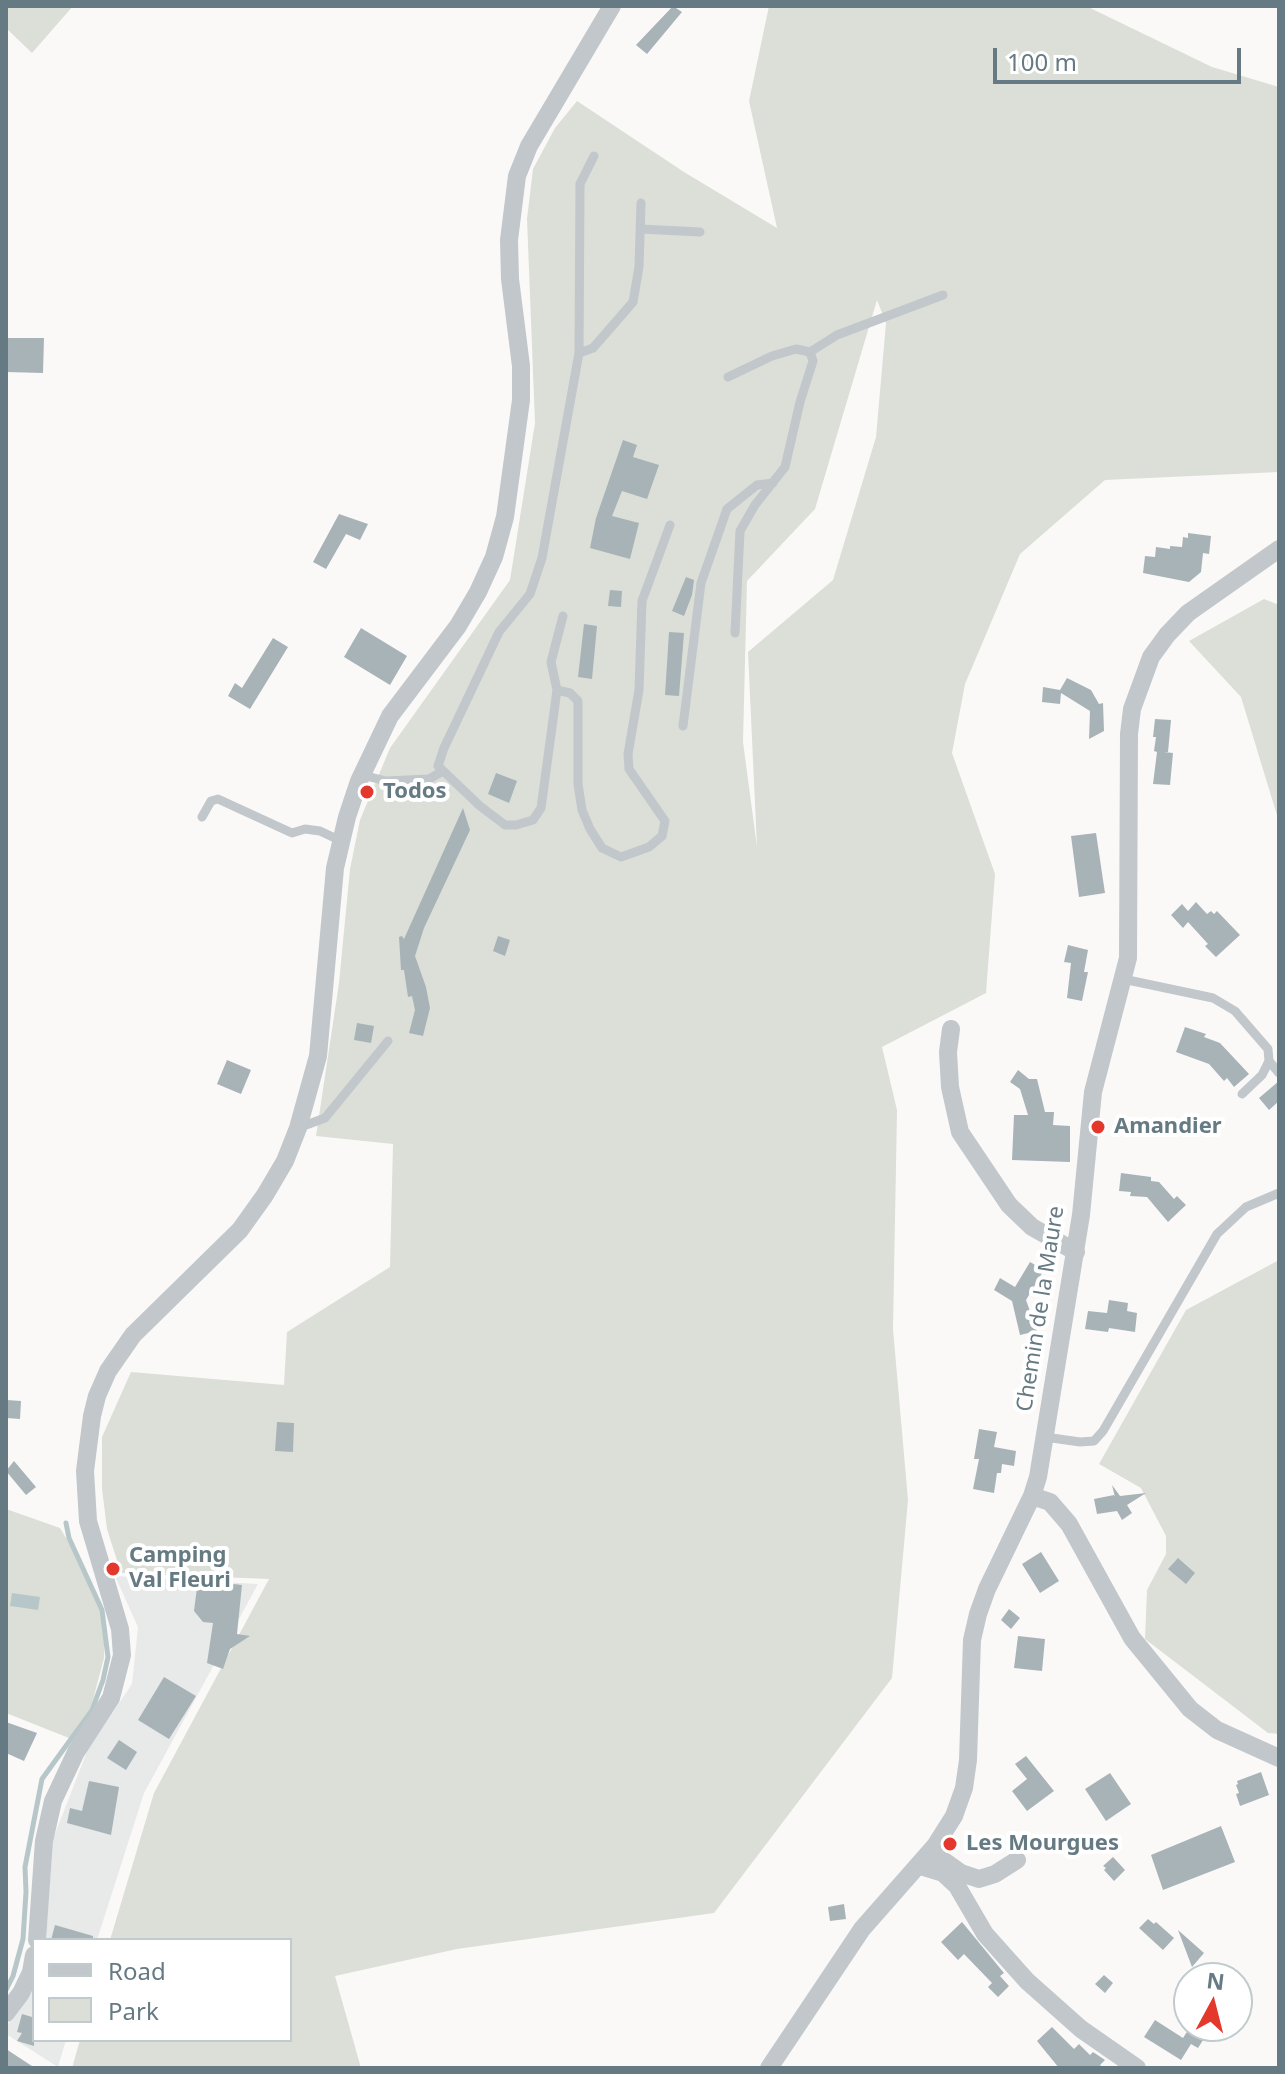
<!DOCTYPE html>
<style>
body{margin:0}
#map{position:relative;width:1285px;height:2074px;overflow:hidden;background:#faf9f8;font-family:"Noto Sans",sans-serif}
canvas{display:block}
.frame{position:absolute;inset:0;border:8px solid #657a83;pointer-events:none}
.legend{position:absolute;left:32px;top:1938px;width:260px;height:104px;box-sizing:border-box;background:#fff;border:2px solid #c1cacd;margin:0;padding:10px 14px;list-style:none;font-size:24px;color:#657a83}
.legend li{display:flex;align-items:center;gap:16px;height:40px}
.legend b{width:40px;border:2px solid #c1cacd}
.north{position:absolute;left:1173px;top:1962px;width:80px;height:80px;box-sizing:border-box;background:#fff;border:2px solid #c1cacd;border-radius:50%;rotate:7deg;font-size:22px;font-weight:700;line-height:32px;text-align:center;color:#657a83}
.north::after{content:'';display:block;margin:auto;width:28px;height:36px;background:#e5382d;clip-path:polygon(50% 0,100% 100%,50% 72%,0 100%)}
.scale{position:absolute;left:993px;top:48px;width:248px;height:36px;box-sizing:border-box;border:4px solid #657a83;border-top:0;padding-left:10px;font-size:24px;line-height:28px;white-space:nowrap;color:#657a83;-webkit-text-stroke:6px #fff;paint-order:stroke}
</style>
<div id="map">
<canvas width="1285" height="2074"></canvas>
<div class="frame"></div>
<ul class="legend">
<li><b style="height:10px;background:#c1c7ca"></b>Road</li>
<li><b style="height:22px;background:#dbdfd7"></b>Park</li>
</ul>
<div class="north">N</div>
<div class="scale">100 m</div>
</div>
<script>
const context = document.querySelector('canvas').getContext('2d');
context.lineJoin = 'round';
function paint(path, color) {
  context.fillStyle = color;
  context.fill(path, 'evenodd');
}
function poly(rows) {
  const path = new Path2D();
  for (const r of rows) {
    path.moveTo(r[0], r[1]);
    for (let i = 2; i < r.length; i += 2) path.lineTo(r[i], r[i + 1]);
  }
  return path;
}
function stroke(path, color, width, dash) {
  context.strokeStyle = color;
  context.lineWidth = width;
  context.lineCap = dash ? 'butt' : 'round';
  context.setLineDash(dash || []);
  context.stroke(path);
}
function write(font, color, halo, rows, align = 'center') {
  context.font = font + ' "Noto Sans",sans-serif';
  context.lineWidth = 8;
  context.setLineDash([]);
  context.textBaseline = 'middle';
  context.strokeStyle = halo;
  context.fillStyle = color;
  for (const [text, x, y, turn = 0] of rows) {
    context.save();
    context.translate(x, y);
    context.rotate((+turn || 0) * Math.PI / 180);
    context.textAlign = isNaN(turn) ? turn : align;
    if (halo) context.strokeText(text, 0, 0);
    context.fillText(text, 0, 0);
    context.restore();
  }
}
paint(poly([
 [115,1576,258,1584,144,1793,97,1940,46,1940,53,1839,88,1749,132,1684,138,1627],
 [34,1985,34,2040,66,2040,58,2067,6,2034,6,2027]
]), '#e8e9e9');
paint(poly([
 [6,6,73,6,32,53,6,28],
 [769,6,1086,6,1212,67,1279,87,1279,472,1105,480,1020,554,965,684,952,753,995,874,986,993,882,1047,897,1110,893,1329,908,1500,892,1678,714,1913,457,1949,335,1976,361,2068,72,2068,80,2040,290,2040,290,1940,110,1940,154,1793,269,1579,121,1573,107,1529,102,1489,102,1437,131,1372,284,1385,287,1332,390,1267,393,1144,316,1136,339,983,350,869,360,820,390,748,510,580,535,423,527,219,533,169,555,128,577,101,684,172,777,228,749,101],
 [877,300,886,323,876,437,833,580,748,652,757,847,743,742,747,581,815,509],
 [1264,599,1279,605,1279,822,1241,697,1189,641],
 [1279,1260,1279,1734,1268,1733,1145,1639,1147,1590,1166,1554,1166,1536,1141,1488,1099,1464,1186,1310],
 [6,1509,60,1528,78,1558,105,1621,104,1658,91,1707,69,1738,6,1713]
]), '#dbdfd7');
paint(poly([
 [12,1593,40,1597,38,1610,10,1606]
]), '#b7c7c9');
stroke(poly([
 [6,1990,13,1976,23,1939,26,1892,25,1867,42,1779,92,1710,103,1680,108,1657,102,1610,69,1538,66,1523]
]), '#b7c7c9', 5);
paint(poly([
 [673,6,682,12,647,54,636,45],
 [6,338,44,338,43,373,6,372],
 [623,440,637,445,633,457,659,465,647,499,622,491,612,516,639,523,630,559,590,548,596,518],
 [339,514,368,524,360,540,346,534,326,569,313,562],
 [1188,533,1211,536,1209,554,1203,553,1201,572,1189,582,1143,573,1145,556,1155,557,1156,547,1170,549,1170,546,1182,547,1183,537,1188,538],
 [686,577,694,580,692,595,684,616,672,611],
 [610,590,622,591,621,607,608,606],
 [584,624,597,626,592,679,578,677],
 [361,628,407,656,390,685,344,657],
 [669,632,684,633,679,696,665,695],
 [273,638,288,647,250,709,228,696,235,683,242,688],
 [1067,678,1091,690,1099,704,1103,703,1104,731,1089,739,1090,711,1061,693,1060,704,1042,702,1043,687,1060,690],
 [1155,719,1171,720,1168,752,1164,752,1173,753,1170,785,1153,784,1157,752,1154,751,1156,737,1153,737],
 [496,773,517,781,509,803,488,794],
 [463,808,470,830,424,928,415,956,426,987,430,1008,423,1036,409,1033,415,1010,412,996,408,997,404,970,401,970,399,937,402,936,404,939],
 [1096,833,1105,893,1079,897,1071,836],
 [1196,902,1207,914,1211,911,1214,914,1217,911,1240,935,1216,957,1205,946,1208,944,1188,922,1183,928,1171,915,1182,904,1188,911],
 [498,936,510,940,505,956,493,951],
 [1068,945,1088,950,1084,972,1088,972,1082,1001,1067,998,1071,963,1064,962],
 [357,1023,374,1026,371,1043,354,1040],
 [1185,1027,1206,1034,1204,1037,1220,1043,1249,1074,1234,1087,1227,1078,1224,1081,1209,1064,1176,1052],
 [227,1060,251,1070,241,1094,217,1084],
 [1018,1070,1029,1079,1037,1079,1045,1112,1054,1112,1053,1125,1070,1126,1070,1162,1012,1160,1014,1115,1028,1115,1020,1089,1010,1082],
 [1279,1081,1279,1101,1269,1110,1259,1098],
 [1121,1173,1151,1177,1151,1181,1159,1182,1174,1199,1177,1196,1186,1205,1168,1222,1147,1197,1130,1196,1131,1192,1119,1191],
 [1030,1262,1044,1270,1026,1300,1037,1331,1020,1335,1012,1301,994,1290,1000,1278,1015,1287],
 [1109,1300,1128,1303,1127,1311,1137,1313,1135,1332,1109,1328,1108,1332,1085,1329,1088,1311,1107,1313],
 [7,1400,21,1401,20,1419,6,1418],
 [277,1422,294,1423,293,1452,275,1451],
 [979,1429,997,1432,994,1447,1016,1451,1014,1466,1002,1464,1001,1473,997,1473,994,1493,973,1489,979,1459,974,1459],
 [14,1461,36,1487,26,1495,6,1471],
 [1112,1485,1120,1496,1146,1493,1127,1505,1132,1513,1122,1520,1117,1511,1097,1514,1094,1499,1114,1495,1115,1497],
 [1041,1552,1059,1581,1040,1593,1022,1564],
 [1178,1558,1195,1573,1186,1584,1168,1569],
 [198,1580,242,1585,237,1634,250,1636,230,1649,223,1669,207,1663,213,1623,203,1622,194,1611],
 [1009,1609,1020,1618,1011,1629,1001,1620],
 [1018,1636,1045,1639,1042,1671,1014,1668],
 [164,1677,196,1696,169,1739,138,1720],
 [6,1722,37,1733,24,1761,6,1753],
 [119,1740,137,1752,126,1770,107,1758],
 [1026,1756,1054,1791,1027,1811,1012,1791,1027,1779,1015,1764],
 [1261,1772,1269,1795,1240,1806,1236,1794,1239,1793,1236,1785,1238,1784,1237,1781],
 [1110,1773,1131,1804,1106,1821,1085,1789],
 [89,1781,119,1787,111,1835,67,1823,70,1808,82,1811],
 [1221,1826,1235,1862,1163,1890,1151,1855],
 [1113,1857,1125,1870,1114,1881,1104,1870,1106,1868,1103,1866],
 [844,1904,846,1919,830,1921,828,1907],
 [1148,1919,1154,1924,1156,1922,1174,1938,1163,1950,1139,1928],
 [962,1922,1004,1973,1000,1976,1009,1986,998,1997,988,1987,992,1983,964,1954,958,1960,941,1942],
 [55,1925,93,1936,93,1940,51,1940],
 [1178,1930,1204,1953,1192,1967],
 [1104,1975,1113,1983,1105,1993,1095,1984],
 [22,2014,32,2017,34,2014,34,2046,17,2041,22,2033,17,2032],
 [1155,2020,1183,2038,1190,2027,1205,2037,1198,2048,1191,2044,1181,2060,1144,2037],
 [1052,2027,1074,2049,1079,2044,1090,2055,1093,2052,1105,2060,1100,2065,1103,2068,1059,2068,1037,2041],
 [6,2049,35,2068,6,2068]
]), '#a8b3b7');
stroke(poly([
 [594,156,580,184,579,353,593,348,633,302,639,267,641,203],
 [640,229,700,232],
 [810,352,837,335,943,295],
 [728,377,772,356,796,349,810,352,813,361,800,402,785,467,755,505,740,531,735,633],
 [563,616,551,662,557,690,541,808,533,820,516,825,505,825,480,806,438,766,444,748,499,632,530,594,542,558,579,353],
 [557,690,570,693,578,701,578,784,582,810,590,829,602,848,621,857,649,847,662,836,665,821,629,769,628,754,639,690,642,601,670,525],
 [683,726,701,583,727,509,757,485,773,483],
 [362,775,386,781,429,779,443,771],
 [202,817,211,801,218,799,292,833,305,829,320,831,339,840],
 [1123,979,1213,998,1235,1011,1268,1049,1269,1061,1279,1073],
 [1242,1094,1262,1075,1269,1061],
 [298,1128,325,1118,388,1041],
 [1045,1437,1080,1442,1094,1441,1103,1431,1217,1234,1246,1207,1279,1193]
]), '#c1c7ca', 9);
stroke(poly([
 [951,1029,948,1052,950,1087,960,1132,1009,1205,1032,1227,1076,1252],
 [1032,1496,1050,1502,1069,1524,1132,1638,1190,1709,1217,1730,1279,1758],
 [940,1858,961,1873,979,1879,995,1874,1017,1860],
 [920,1866,943,1873,957,1886,985,1934,1027,1981,1081,2029,1137,2068],
 [37,1940,44,1841,53,1801,76,1752,111,1698,122,1655,120,1629,88,1521,85,1471,92,1416,97,1396,108,1371,133,1335,240,1230,265,1195,285,1161,298,1128,318,1056,335,868,347,817,359,781,390,716,458,626,478,592,494,557,505,517,521,400,521,366,510,279,509,240,517,176,529,146,612,6],
 [6,2013,21,1993,31,1972,34,1955],
 [769,2068,862,1929,935,1846,954,1816,964,1788,968,1760,972,1640,978,1614,987,1589,1032,1496,1038,1477,1081,1215,1093,1092,1128,958,1129,734,1132,709,1151,657,1167,635,1188,613,1279,549]
]), '#c1c7ca', 18);
for (const [x, y, r, color] of [
 [367,792,8,"#e5382d"],
 [1098,1127,8,"#e5382d"],
 [113,1569,8,"#e5382d"],
 [950,1844,8,"#e5382d"]
]) {
  const dot = new Path2D();
  dot.arc(x, y, r, 0, 2 * Math.PI);
  context.fillStyle = color;
  context.fill(dot);
  stroke(dot, '#fff', 3);
}
write('bold 22px', '#657a83', '#fff', [
 ["Todos",383,792],
 ["Amandier",1114,1127],
 ["Camping",129,1556],
 ["Val Fleuri",129,1581],
 ["Les Mourgues",966,1844]
], 'left');
write('22px', '#657a83', '#fff', [
 ["Chemin de la Maure",1041,1309,-81]
]);
</script>
